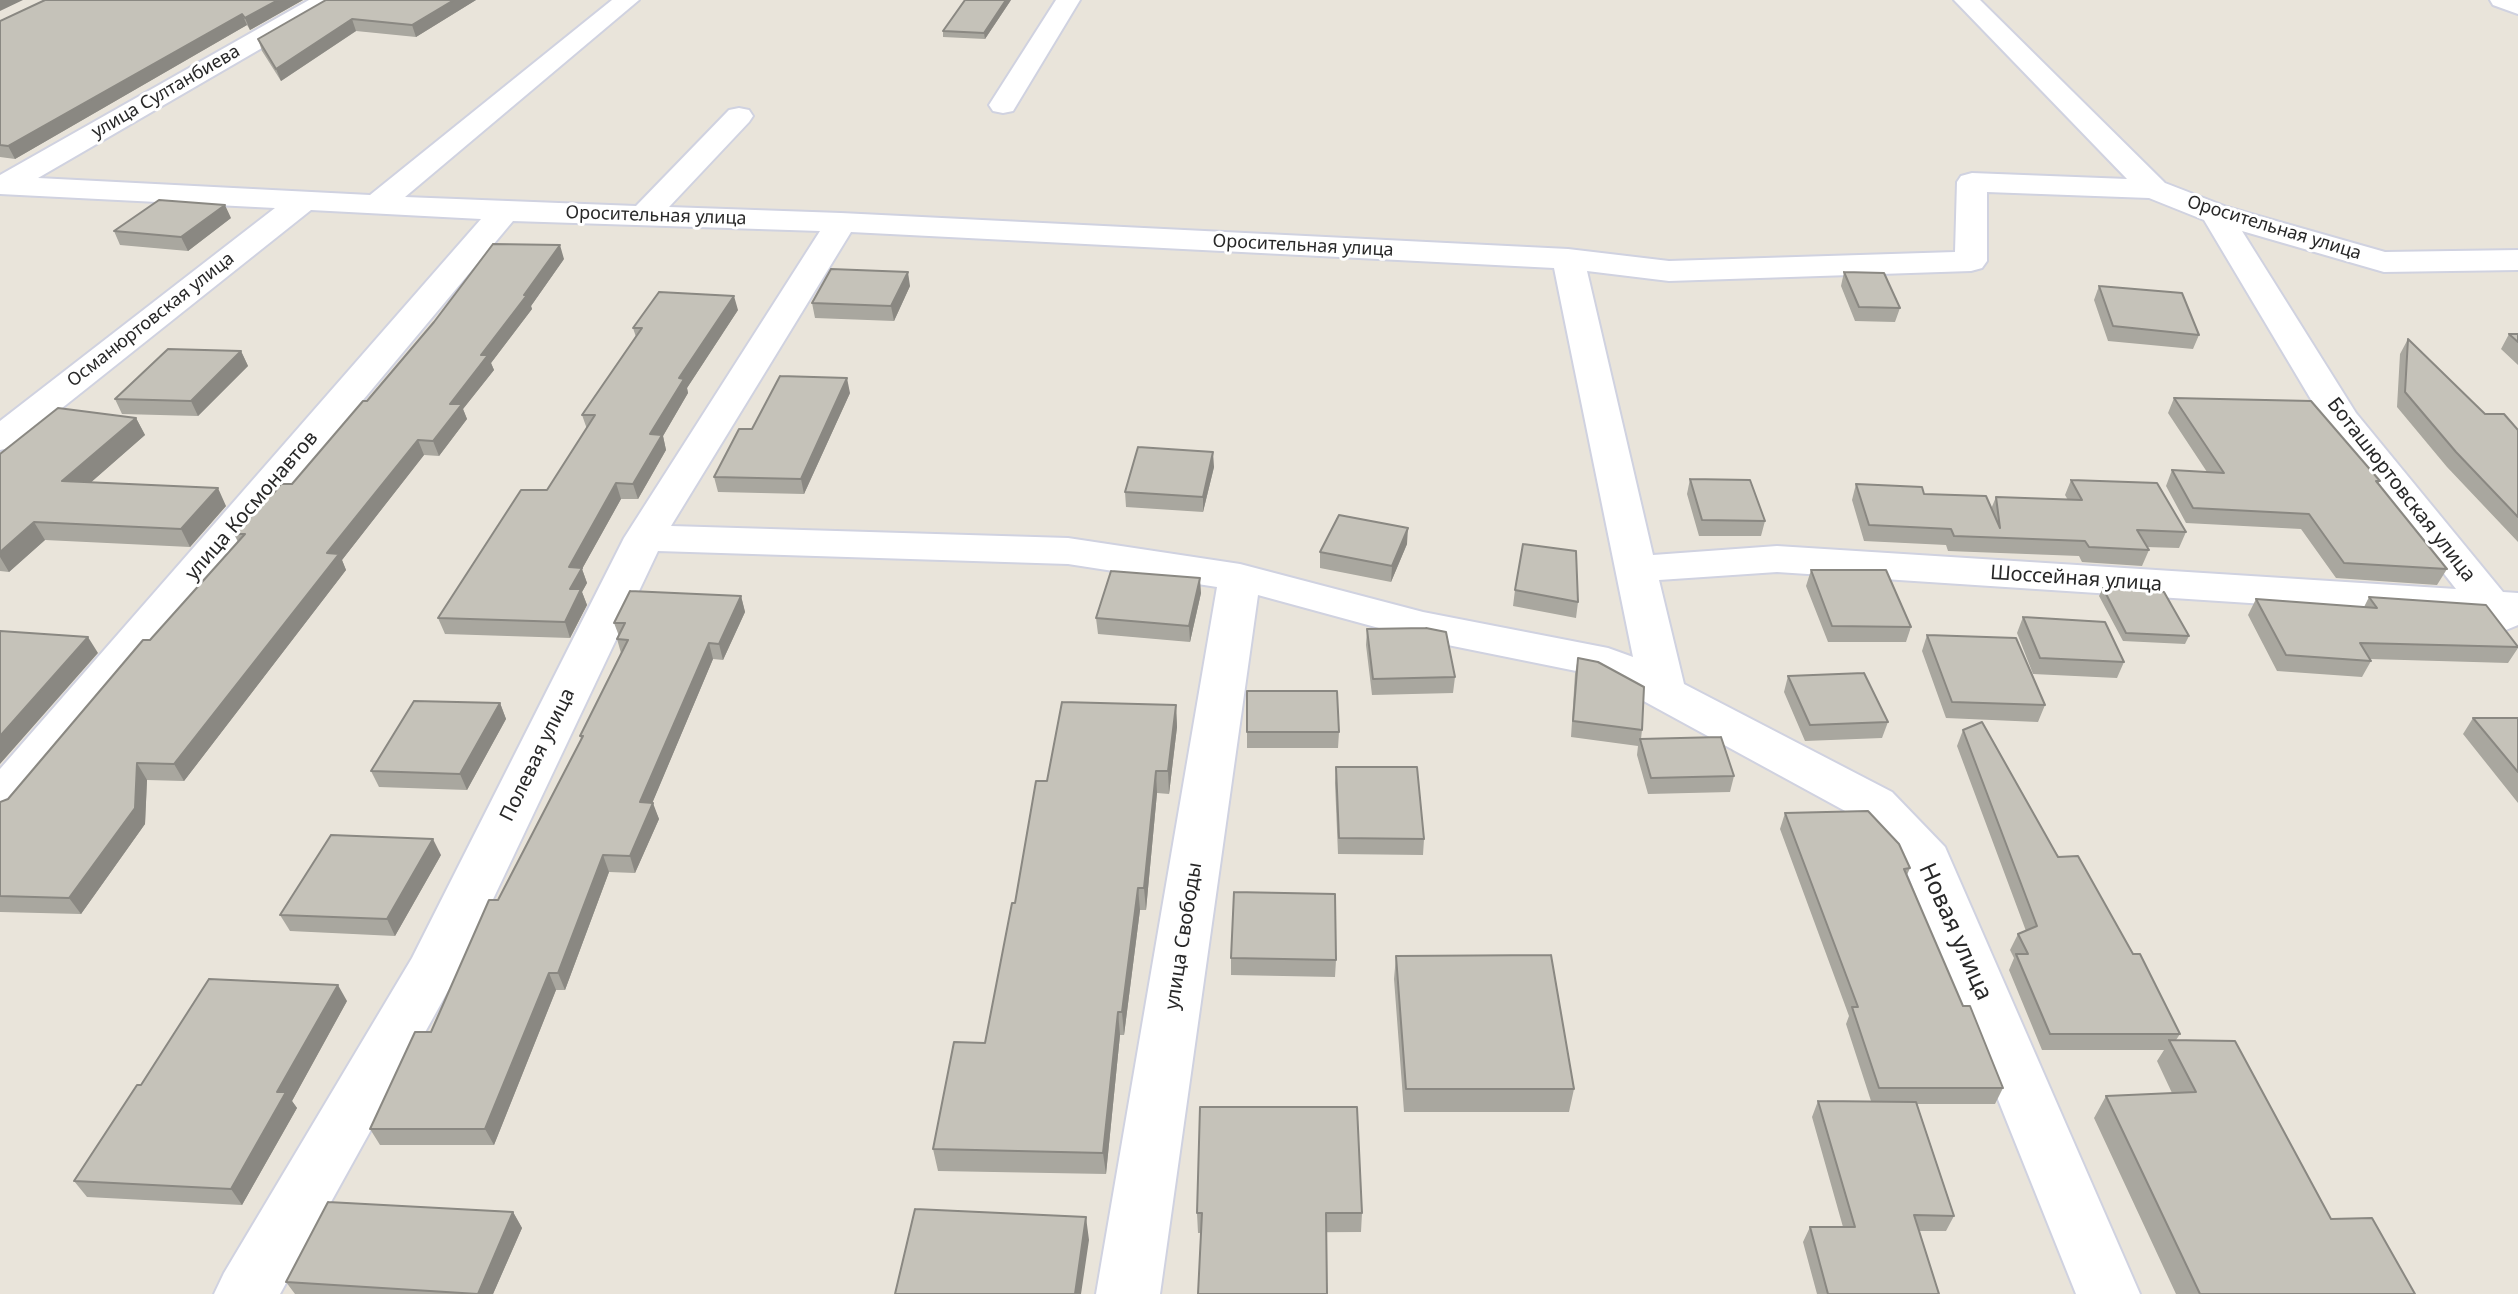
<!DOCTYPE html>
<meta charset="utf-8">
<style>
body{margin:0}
canvas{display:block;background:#e9e4da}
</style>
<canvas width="2518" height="1294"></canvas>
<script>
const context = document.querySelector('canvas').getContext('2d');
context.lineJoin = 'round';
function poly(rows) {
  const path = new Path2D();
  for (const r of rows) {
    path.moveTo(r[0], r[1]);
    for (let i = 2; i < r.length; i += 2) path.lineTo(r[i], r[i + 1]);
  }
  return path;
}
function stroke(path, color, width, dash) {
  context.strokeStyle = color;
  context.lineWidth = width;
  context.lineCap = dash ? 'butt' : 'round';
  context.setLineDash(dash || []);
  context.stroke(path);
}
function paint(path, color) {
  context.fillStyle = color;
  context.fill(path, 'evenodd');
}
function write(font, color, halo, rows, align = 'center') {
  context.font = font + ' "Noto Sans",sans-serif';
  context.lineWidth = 6;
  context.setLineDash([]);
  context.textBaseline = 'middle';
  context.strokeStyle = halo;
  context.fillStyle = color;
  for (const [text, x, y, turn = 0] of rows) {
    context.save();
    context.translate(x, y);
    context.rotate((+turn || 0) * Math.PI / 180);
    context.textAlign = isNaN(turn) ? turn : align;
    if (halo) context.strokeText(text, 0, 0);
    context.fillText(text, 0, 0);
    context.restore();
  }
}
const minor = poly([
 [309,0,339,0,336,5,38,178,370,195,612,0,639,0,405,197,636,206,729,110,739,108,749,110,753,116,749,122,669,207,841,213,1568,249,1669,261,1955,252,1957,182,1961,176,1972,173,2127,179,1954,0,1980,0,2165,183,2227,207,2385,252,2518,250,2518,270,2384,272,2242,231,2356,413,2503,592,2518,593,2518,625,2501,632,2486,628,2478,618,1777,572,1659,580,1684,684,1892,792,1945,847,2140,1294,2076,1294,1906,870,1858,818,1596,675,1423,640,1258,595,1160,1294,1096,1294,1217,587,1068,564,658,551,459,971,280,1294,214,1294,224,1273,412,958,624,538,820,231,513,221,17,813,0,819,0,769,481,219,311,210,13,447,0,450,0,421,275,208,0,194,0,175,309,0],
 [1987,192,2149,198,2204,220,2322,418,2456,589,1777,546,1653,555,1587,271,1669,281,1971,271,1982,268,1987,261,1987,192],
 [851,232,1554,268,1633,657,1608,648,1423,612,1240,564,1068,538,671,526,851,232],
 [1056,0,1080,0,1013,111,1003,113,993,111,989,105,1056,0],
 [2490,0,2518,0,2518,14,2493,5,2490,0]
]);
stroke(minor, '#d0d2e0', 4);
paint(minor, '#fff');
paint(poly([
 [45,0,303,0,250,30,247,25,15,159,0,157,0,21],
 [326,0,476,0,416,37,356,31,281,81,262,51,258,39],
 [1011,0,985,39,943,37,943,31],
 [231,218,188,251,120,245,114,231],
 [564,259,531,306,532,309,491,363,494,370,463,409,467,419,439,456,424,455,342,560,346,570,184,781,147,780,145,824,81,914,0,912,0,802,8,799,238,542,234,534,274,493,292,484,367,401],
 [1844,272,1900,308,1895,322,1855,321,1841,286],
 [910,286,894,321,815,318,812,303],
 [2099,286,2199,335,2193,349,2108,341,2094,300],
 [738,310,687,388,688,393,663,436,666,450,638,499,621,499,582,569,587,583,582,592,587,605,570,638,445,634,438,618,547,490,587,429,582,415,636,337,633,328],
 [2509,334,2518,334,2518,365,2501,349],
 [2408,339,2485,414,2518,430,2518,542,2447,467,2397,407,2400,354],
 [241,351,248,366,198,416,122,414,115,399],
 [850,393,804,494,718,492,714,477,752,429],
 [2174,398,2380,481,2378,484,2447,569,2437,585,2336,578,2301,529,2186,523,2166,486,2172,470,2207,472,2168,413],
 [136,418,145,435,91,482,226,506,190,547,45,540,9,572,0,571,0,454],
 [1214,467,1203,512,1126,507,1125,492],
 [1690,479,1765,521,1761,536,1699,536,1687,494],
 [2071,480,2186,532,2179,548,2146,547,2149,550,2142,566,2082,562,2079,556,1948,551,1946,545,1864,541,1852,500,1856,484,1924,494,1991,509,1996,497,2068,500,2065,495],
 [1407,544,1391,582,1320,568,1320,552],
 [1811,570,1911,627,1906,642,1828,642,1806,586],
 [2103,588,2189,636,2185,644,2123,641,2099,596],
 [1515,590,1578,602,1576,618,1513,606],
 [1201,593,1190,642,1098,634,1096,618],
 [741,596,745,612,723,660,713,659,652,803,659,819,635,873,609,872,565,990,556,990,494,1145,380,1145,370,1129,431,1032,581,739,580,736,621,653,617,639,619,636,614,623],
 [2369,597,2518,646,2518,648,2508,663,2370,659,2371,661,2362,677,2277,671,2248,615,2256,599,2364,607],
 [2023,617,2124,662,2117,678,2033,674,2017,633],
 [1367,629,1455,677,1453,693,1372,695,1366,645],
 [1927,635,2045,705,2038,722,1946,718,1922,651],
 [1578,658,1642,730,1641,739,1734,776,1730,792,1648,794,1637,755,1638,746,1571,737,1575,674],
 [1788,676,1888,722,1882,738,1805,741,1784,692],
 [1247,691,1339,732,1338,748,1247,748],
 [500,703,506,719,467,790,379,787,371,771],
 [1176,705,1177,727,1169,794,1157,793,1146,910,1140,910,1124,1035,1120,1035,1106,1174,938,1171,933,1149,985,1043,1015,903,1047,781],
 [2473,718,2518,718,2518,803,2463,734],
 [1963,730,2133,954,2180,1034,2176,1040,2331,1219,2415,1294,2176,1294,2094,1118,2106,1096,2172,1093,2157,1061,2164,1050,2042,1050,2009,970,2014,958,2010,950,2018,934,2026,931,1957,746],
 [1336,767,1424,839,1423,855,1338,854,1335,783],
 [1785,813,1910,868,1907,875,1963,1006,2003,1088,1995,1104,1917,1104,1954,1216,1946,1231,1919,1231,1939,1294,1817,1294,1803,1242,1810,1227,1843,1227,1812,1117,1818,1101,1871,1101,1846,1024,1849,1016,1780,829],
 [441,855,395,936,290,931,280,915],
 [1396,956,1574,1089,1569,1112,1404,1112,1394,979],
 [1231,958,1336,960,1335,977,1231,975],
 [347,1001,292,1101,297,1108,242,1205,87,1197,74,1181,141,1085],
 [513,1212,522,1228,493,1294,295,1294,286,1282],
 [1197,1213,1362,1213,1361,1232,1198,1233]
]), '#a9a79f');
paint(poly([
 [0,0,23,0,0,11],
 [278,0,303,0,250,30,245,18],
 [454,0,476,0,416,37,412,25],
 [1006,0,1011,0,985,39,984,33],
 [242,14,247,25,15,159,8,146],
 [352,19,356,31,281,81,276,69],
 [225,205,231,218,188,251,181,237],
 [560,245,564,259,531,306,532,309,491,363,494,370,463,409,467,419,439,456,433,441,450,404,481,355],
 [908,272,910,286,894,321,891,306],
 [734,296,738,310,687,388,688,393,663,436,666,450,638,499,633,484,650,434,679,378],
 [241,351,248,366,198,416,191,401],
 [847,378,850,393,804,494,801,479],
 [136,418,145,435,72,499,62,481],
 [418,440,424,455,342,560,346,570,184,781,174,764,327,553],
 [1213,452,1214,467,1203,512,1203,497],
 [616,483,621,499,582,569,587,583,582,592,587,605,570,638,565,622,570,589,569,567],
 [218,488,226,506,190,547,181,529],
 [34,522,45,540,9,572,0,557,0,552],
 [1408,528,1407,544,1391,582,1392,566],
 [1200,578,1201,593,1190,642,1189,626],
 [741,596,745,612,723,660,719,644],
 [88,637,98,653,0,764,0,736],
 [709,643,713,659,646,818,640,802],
 [500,703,506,719,467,790,460,774],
 [1176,705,1177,727,1169,794,1168,771],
 [137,763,147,780,145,824,81,914,69,898],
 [1156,771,1157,793,1146,910,1144,888],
 [653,803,659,819,635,873,630,856],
 [433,839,441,855,395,936,387,919],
 [603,855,609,872,565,990,558,973],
 [1138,888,1140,910,1124,1035,1122,1012],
 [549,973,556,990,494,1145,485,1129],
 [338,985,347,1001,292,1101,297,1108,242,1205,231,1189,277,1092],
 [1118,1012,1120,1035,1106,1174,1103,1153],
 [513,1212,522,1228,493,1294,478,1294],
 [1086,1217,1089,1240,1081,1294,1075,1294]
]), '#8a8882');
const building = poly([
 [45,0,278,0,245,18,242,14,8,146,0,145,0,21,45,0],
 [326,0,454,0,412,25,352,19,276,69,258,39,326,0],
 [965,0,1006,0,984,33,943,31,965,0],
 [159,200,225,205,181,237,114,231,159,200],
 [493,244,560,245,524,295,527,295,481,355,488,355,450,404,462,404,433,441,418,440,327,553,339,554,174,764,137,763,135,808,69,898,0,896,0,802,8,799,143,640,150,640,245,534,234,534,269,492,274,493,281,484,292,484,363,401,367,401,434,322,493,244],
 [831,269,908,272,891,306,812,303,831,269],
 [1844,272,1884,273,1900,308,1859,307,1844,272],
 [2099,286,2182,293,2199,335,2113,326,2099,286],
 [659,292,734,296,679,378,684,379,650,434,662,435,633,484,616,483,569,567,582,568,570,589,581,589,565,622,438,618,521,490,547,490,595,415,582,415,642,328,633,328,659,292],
 [2509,334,2518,334,2518,342,2509,334],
 [2408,339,2485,414,2504,414,2518,430,2518,517,2456,452,2405,392,2408,339],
 [168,349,241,351,191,401,115,399,168,349],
 [780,376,847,378,801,479,714,477,739,429,752,429,780,376],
 [2174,398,2311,401,2380,481,2376,481,2447,569,2344,563,2309,514,2193,508,2172,470,2224,473,2174,398],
 [58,408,136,418,62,481,218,488,181,529,34,522,0,552,0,454,58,408],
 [1138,447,1213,452,1203,497,1125,492,1138,447],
 [1690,479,1750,480,1765,521,1702,520,1690,479],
 [2071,480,2157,483,2186,532,2137,530,2149,550,2089,547,2085,541,1954,536,1951,529,1869,525,1856,484,1922,487,1924,494,1986,496,2000,528,1996,497,2082,500,2071,480],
 [1339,515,1408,528,1392,566,1320,552,1339,515],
 [1523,544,1576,551,1578,602,1515,590,1523,544],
 [1811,570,1886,570,1911,627,1832,626,1811,570],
 [1111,571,1200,578,1189,626,1096,618,1111,571],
 [2103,588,2164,592,2189,636,2126,633,2103,588],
 [630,591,741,596,719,644,709,643,640,802,653,803,630,856,603,855,558,973,549,973,485,1129,370,1129,415,1032,431,1032,489,900,498,900,583,736,580,736,628,640,617,639,625,623,614,623,630,591],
 [2369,597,2486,605,2518,647,2360,643,2371,661,2286,655,2256,599,2377,608,2369,597],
 [2023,617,2105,622,2124,662,2040,658,2023,617],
 [1426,628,1446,632,1455,677,1373,679,1367,629,1426,628],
 [0,631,88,637,0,736,0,631],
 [1927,635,2016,638,2045,705,1952,702,1927,635],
 [1578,658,1598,662,1644,687,1642,730,1573,721,1578,658],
 [1864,673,1888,722,1810,725,1788,676,1864,673],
 [1247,691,1337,691,1339,732,1247,732,1247,691],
 [414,701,500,703,460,774,371,771,414,701],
 [1062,702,1176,705,1168,771,1156,771,1144,888,1138,888,1122,1012,1118,1012,1103,1153,933,1149,954,1042,985,1043,1012,903,1015,903,1036,781,1047,781,1062,702],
 [2473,718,2518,718,2518,772,2473,718],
 [1982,722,2058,857,2078,856,2133,954,2140,954,2180,1034,2050,1034,2016,954,2028,954,2018,934,2037,926,1963,730,1982,722],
 [1721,737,1734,776,1651,778,1640,739,1721,737],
 [1336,767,1417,767,1424,839,1339,838,1336,767],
 [1868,811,1899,844,1910,868,1904,869,1963,1006,1970,1006,2003,1088,1879,1088,1852,1007,1858,1007,1785,813,1868,811],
 [331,835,433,839,387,919,280,915,331,835],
 [1234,892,1335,894,1336,960,1231,958,1234,892],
 [1551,955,1574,1089,1406,1089,1396,956,1551,955],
 [209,979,338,985,277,1092,286,1092,231,1189,74,1181,137,1085,141,1085,209,979],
 [2169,1040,2235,1041,2331,1219,2372,1218,2415,1294,2200,1294,2106,1096,2196,1092,2169,1040],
 [1818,1101,1916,1102,1954,1216,1914,1215,1939,1294,1828,1294,1810,1227,1855,1227,1818,1101],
 [1200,1107,1357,1107,1362,1213,1326,1213,1327,1294,1198,1294,1202,1213,1197,1213,1200,1107],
 [328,1202,513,1212,478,1294,286,1282,328,1202],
 [915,1209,1086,1217,1075,1294,895,1294,915,1209]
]);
paint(building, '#c5c2b9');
stroke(building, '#8a8882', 2);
write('18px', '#282828', '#fff', [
 ["улица Султанбиева",166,92,-30],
 ["Оросительная улица",656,216,2],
 ["Оросительная улица",2274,228,17],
 ["Оросительная улица",1303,246,3],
 ["Османюртовская улица",151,320,-38]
]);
write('20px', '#282828', '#fff', [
 ["Боташюртовская улица",2401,490,52],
 ["улица Космонавтов",252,506,-49],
 ["Шоссейная улица",2076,579,4],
 ["Полевая улица",538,755,-64],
 ["улица Свободы",1184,936,-81]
]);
write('24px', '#282828', '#fff', [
 ["Новая улица",1955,932,66]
]);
</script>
